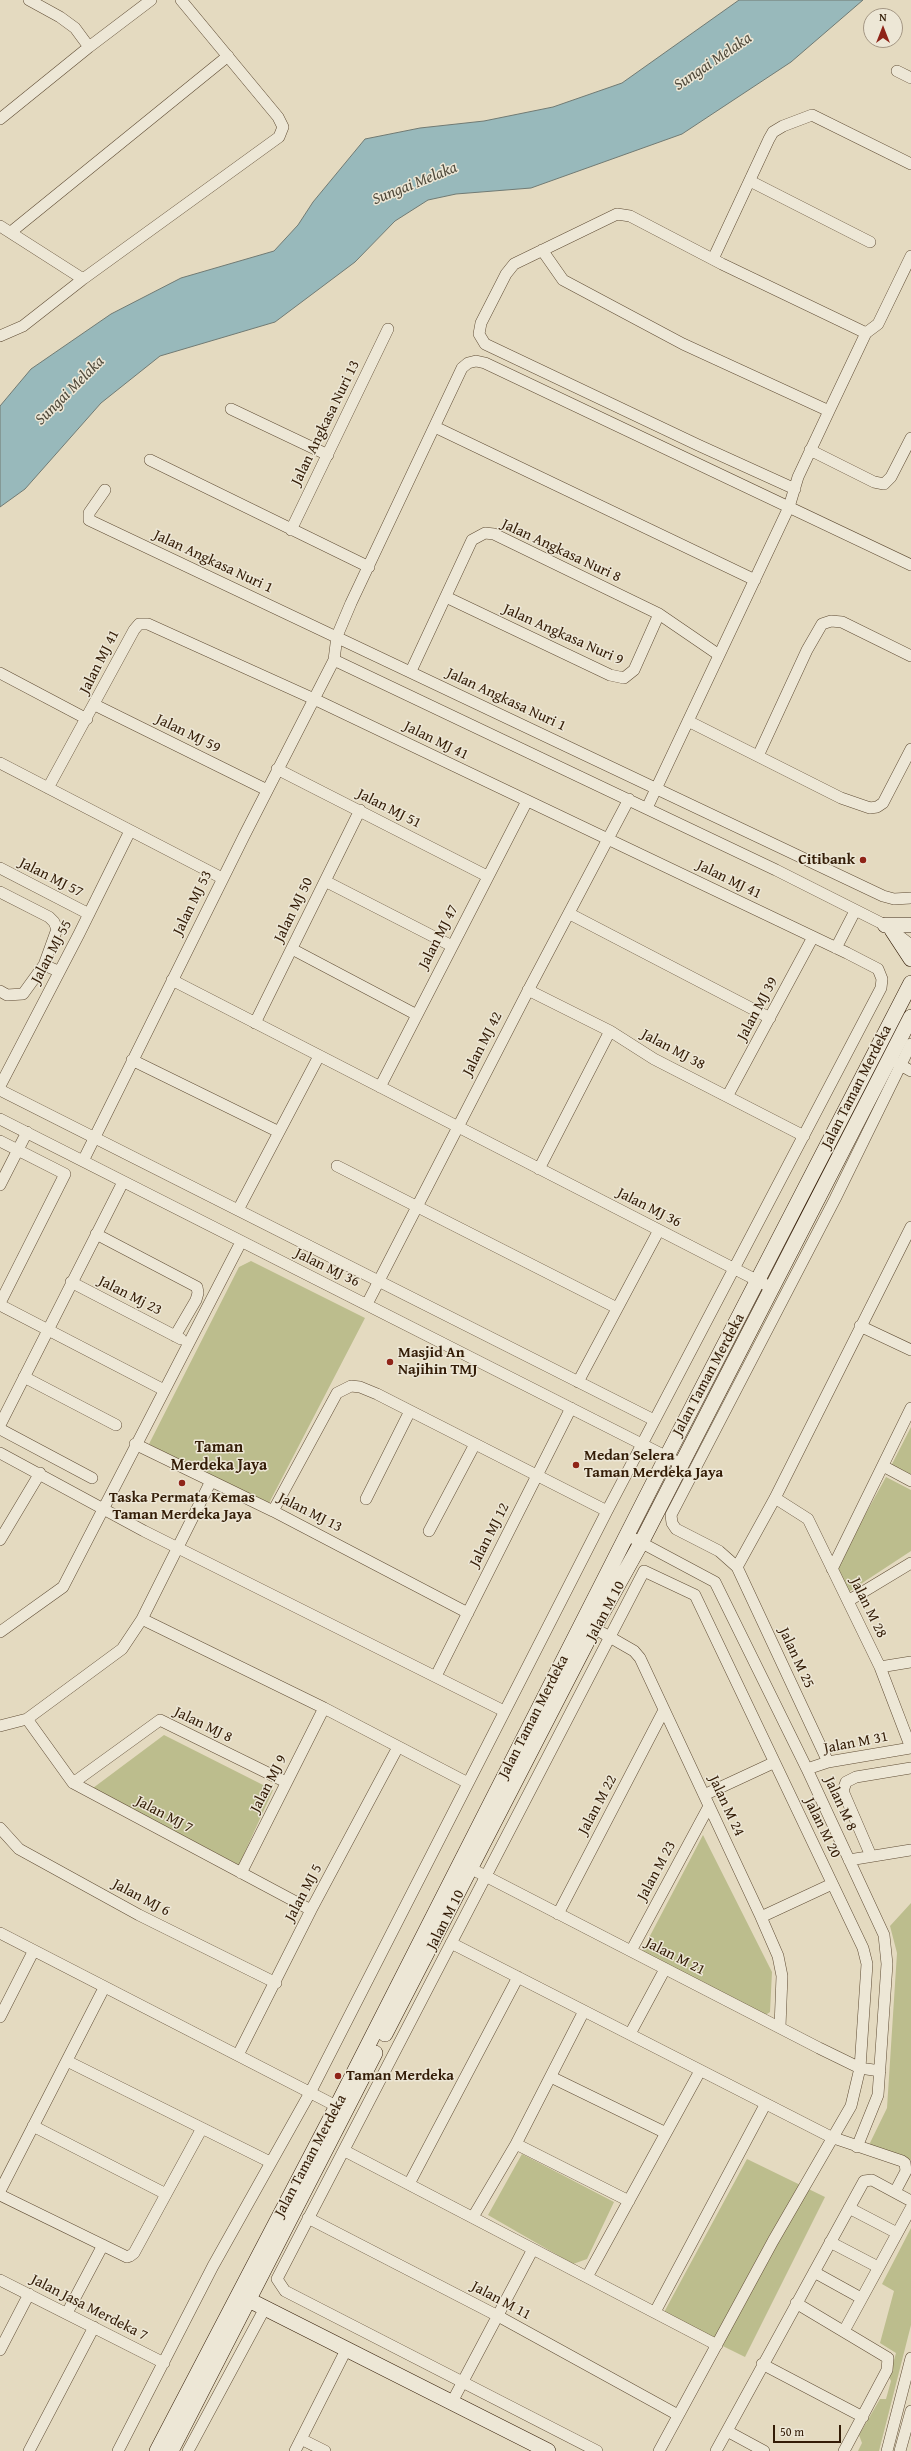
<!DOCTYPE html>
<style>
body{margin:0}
#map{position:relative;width:911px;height:2451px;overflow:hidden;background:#e4dac0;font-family:"Gentium Book Plus",serif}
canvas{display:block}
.north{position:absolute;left:863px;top:8px;width:40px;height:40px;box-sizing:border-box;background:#ede7d6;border:1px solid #a39683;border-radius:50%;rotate:0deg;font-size:11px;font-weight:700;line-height:16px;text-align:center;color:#331c06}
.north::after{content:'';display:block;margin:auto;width:14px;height:18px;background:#8f2418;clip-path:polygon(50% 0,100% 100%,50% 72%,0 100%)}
.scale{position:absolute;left:773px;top:2425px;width:68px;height:18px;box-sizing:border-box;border:2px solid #331c06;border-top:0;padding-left:5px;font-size:12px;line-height:14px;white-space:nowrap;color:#331c06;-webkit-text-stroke:3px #ede7d6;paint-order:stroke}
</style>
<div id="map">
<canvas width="911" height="2451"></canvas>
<div class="north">N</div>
<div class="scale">50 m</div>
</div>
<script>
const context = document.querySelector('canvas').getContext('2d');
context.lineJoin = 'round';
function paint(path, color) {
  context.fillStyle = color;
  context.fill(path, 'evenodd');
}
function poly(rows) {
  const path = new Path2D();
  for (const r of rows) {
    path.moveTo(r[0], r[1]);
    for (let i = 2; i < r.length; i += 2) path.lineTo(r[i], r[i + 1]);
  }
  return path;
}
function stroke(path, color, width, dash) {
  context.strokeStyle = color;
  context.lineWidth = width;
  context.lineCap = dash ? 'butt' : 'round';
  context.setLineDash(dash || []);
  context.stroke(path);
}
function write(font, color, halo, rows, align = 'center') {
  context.font = font + ' "Gentium Book Plus",serif';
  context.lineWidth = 3;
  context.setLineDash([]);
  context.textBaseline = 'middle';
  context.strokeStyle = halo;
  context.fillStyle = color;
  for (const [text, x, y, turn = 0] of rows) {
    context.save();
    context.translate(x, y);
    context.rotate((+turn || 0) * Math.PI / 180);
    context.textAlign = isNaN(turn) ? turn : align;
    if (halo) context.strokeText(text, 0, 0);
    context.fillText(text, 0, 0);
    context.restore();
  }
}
paint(poly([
 [251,1261,365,1318,267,1507,149,1444,239,1267],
 [911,1427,911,1479,890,1468],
 [886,1477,911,1490,911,1551,847,1593,835,1569],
 [164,1735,273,1790,239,1865,93,1788],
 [703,1835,772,1972,770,2012,764,2016,641,1953],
 [911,1903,911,2160,869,2145,887,2108,897,1953,890,1926],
 [522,2154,614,2202,587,2259,573,2264,488,2215],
 [747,2159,825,2197,745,2357,662,2316],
 [911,2228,911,2325,879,2451,858,2451,862,2443,859,2435,880,2399,886,2399,891,2381,889,2377,896,2353,880,2343,894,2291,882,2284]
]), '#bcbd8d');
const water = poly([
 [739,0,863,0,791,62,682,134,531,188,456,194,428,200,395,221,355,262,275,322,160,356,101,403,25,489,0,507,0,406,31,369,111,314,181,278,274,251,298,225,313,202,365,139,420,128,484,121,553,107,622,83,739,0]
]);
paint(water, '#98b9bb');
stroke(water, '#707a73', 1);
const street = poly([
 [29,0,60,17,75,28,89,47],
 [897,71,911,78],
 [0,119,89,47,151,0],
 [750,181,870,242],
 [0,226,83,279],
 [11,232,228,56],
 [542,250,563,280,683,344,829,411],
 [713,259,769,139,773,132,783,126,812,115,911,164],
 [0,336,23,326,83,279,279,137,283,127,278,117,181,0],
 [231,409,328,455],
 [435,427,755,580],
 [810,450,874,482,884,484,891,477,911,438],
 [150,460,369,567],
 [795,489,698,445,485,344,479,334,481,323,506,274,514,264,617,214,630,216,722,264,866,333],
 [105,490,89,513,89,520,883,896,894,899,911,898],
 [291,530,388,329],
 [446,597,610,675,624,678,634,670,659,614],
 [334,660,776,870,885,925,911,945],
 [411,671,472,540,485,533,494,534,659,614,719,655],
 [0,673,87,719],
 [95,705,267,790],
 [688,721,841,798,870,808,877,807,883,803,911,749],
 [758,756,807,650,822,624,831,621,842,622,911,656],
 [0,763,222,878],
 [277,769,487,876],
 [48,788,134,630,139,624,148,624,314,699,847,953,878,969,882,979,881,988,607,1511,311,2091,213,2266,118,2451],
 [647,808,789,507,798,477,829,411,866,333,878,324,911,256],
 [0,868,89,914],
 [325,881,452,946],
 [0,892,49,917,54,922,57,929,44,965,58,971],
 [570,914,770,1018],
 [836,948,855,911],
 [292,949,417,1015],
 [172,980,770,1287],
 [528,990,610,1031,654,1059,804,1136],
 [0,991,7,995,23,994,44,965],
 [255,1023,360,810],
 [132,1060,279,1132],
 [895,1062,911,1071],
 [0,1086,79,934,130,831],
 [380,1087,527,801],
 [0,1090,654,1420],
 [728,1095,813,937],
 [0,1119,681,1464],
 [0,1141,65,1174,0,1303],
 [83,1161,244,836,334,660,337,636,351,603,462,368,468,363,476,361,485,363,911,565],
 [337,1166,617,1308],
 [539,1169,610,1031],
 [0,1185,27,1132],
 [238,1210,319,1056],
 [96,1234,197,1287,198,1293,196,1300,175,1336],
 [71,1282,181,1339],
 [367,1304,531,985,629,799],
 [0,1305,164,1390],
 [860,1326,911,1350],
 [24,1377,116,1425],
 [578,1382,659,1230],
 [0,1425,123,1182],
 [0,1429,92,1478],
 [135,1444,273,1511,468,1613],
 [0,1453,144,1531,504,1711],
 [883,1466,911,1481],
 [775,1498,808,1519,880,1667,911,1748],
 [366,1499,410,1411],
 [273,1511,337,1393,351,1386,360,1387,377,1394,607,1511],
 [429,1531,475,1444],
 [627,1535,715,1582,807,1769,884,1935,887,1964,878,2095,857,2147],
 [0,1540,40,1473],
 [737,1567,775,1498,911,1227],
 [832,1569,911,1408],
 [848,1601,911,1563],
 [142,1619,324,1708,468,1783],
 [594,1628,634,1651,640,1658,761,1917,778,1956,782,1976,780,2027],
 [0,1632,63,1587,241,1242],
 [880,1667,911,1662],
 [436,1676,571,1408],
 [27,1719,73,1783,311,1910],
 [0,1726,27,1719,122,1649,142,1619,211,1481],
 [828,1762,737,1567,719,1551,676,1529,672,1523,671,1515,835,1199,911,1044],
 [807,1769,828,1762,911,1748],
 [73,1783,160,1720,286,1782],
 [704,1795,773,1763],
 [0,1828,19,1849,139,1915,276,1983],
 [871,1856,843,1791,846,1782,856,1777,911,1768],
 [849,1860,911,1850],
 [464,1865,819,2048,860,2068,880,2071],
 [241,1873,324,1708],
 [558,1914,664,1710],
 [761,1917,832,1884],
 [0,1933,344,2110],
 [451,1943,831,2137,902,2161,905,2163,906,2171,895,2192],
 [631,1951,709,1806],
 [0,2017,33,1952],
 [630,2034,665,1969],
 [238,2055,311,1910,398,1747],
 [67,2061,270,2162],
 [551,2077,666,2133],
 [33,2126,166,2194],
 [516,2144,629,2201],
 [345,2151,717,2345],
 [409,2184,518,1977],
 [0,2191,104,1988],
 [0,2195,127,2257,130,2256,134,2253,201,2130],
 [849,2208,897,2233],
 [473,2217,516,2144,584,2011],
 [308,2218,498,2316,678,2415],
 [830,2242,878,2267],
 [814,2272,861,2298],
 [587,2277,700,2071],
 [0,2280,164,2363],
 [796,2303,888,2358,887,2370,844,2451],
 [655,2312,765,2105],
 [67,2313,103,2245],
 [844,2331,911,2208],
 [0,2350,29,2294],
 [762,2364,863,2417],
 [452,2402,533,2249],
 [727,2431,764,2451],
 [301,2439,325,2451],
 [29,2451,94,2327],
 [188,2451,265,2308],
 [295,2451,347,2348],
 [597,2451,285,2291,277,2279,644,1571,695,1595,863,1948,867,1964,860,2068,851,2106,773,2241,659,2451],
 [716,2451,864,2181,872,2180,911,2201],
 [887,2451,911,2358],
 [900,2451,911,2411]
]);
const secondary = poly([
 [885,925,911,925],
 [892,930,911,959],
 [385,2034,594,1628,641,1543,911,1017],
 [249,2300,548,2451],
 [157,2451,337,2106,667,1456,911,983],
 [171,2451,375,2053]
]);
stroke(street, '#5f4c34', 12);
stroke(secondary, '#331c06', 16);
stroke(street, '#ede7d6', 11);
stroke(secondary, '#ede7d6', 15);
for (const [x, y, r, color] of [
 [863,860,4,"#8f2418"],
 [390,1362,4,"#8f2418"],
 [576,1465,4,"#8f2418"],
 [182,1483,4,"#8f2418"],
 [338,2076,4,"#8f2418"]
]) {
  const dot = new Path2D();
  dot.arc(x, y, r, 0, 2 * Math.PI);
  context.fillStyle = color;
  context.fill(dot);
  stroke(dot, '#ede7d6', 1.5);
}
write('15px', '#331c06', '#ede7d6', [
 ["Jalan Angkasa Nuri 13",326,423,-64],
 ["Jalan Angkasa Nuri 8",561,551,25],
 ["Jalan Angkasa Nuri 1",213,562,25],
 ["Jalan Angkasa Nuri 9",563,635,24],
 ["Jalan MJ 41",100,662,-63],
 ["Jalan Angkasa Nuri 1",506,700,25],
 ["Jalan MJ 59",188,734,26],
 ["Jalan MJ 41",436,741,26],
 ["Jalan MJ 51",389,809,27],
 ["Jalan MJ 57",51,878,27],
 ["Jalan MJ 41",729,880,26],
 ["Jalan MJ 53",193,903,-64],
 ["Jalan MJ 50",294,910,-64],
 ["Jalan MJ 47",439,937,-63],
 ["Jalan MJ 55",52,952,-62],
 ["Jalan MJ 39",758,1009,-62],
 ["Jalan MJ 42",483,1044,-63],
 ["Jalan MJ 38",673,1050,28],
 ["Jalan Taman Merdeka",857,1087,-63],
 ["Jalan MJ 36",649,1208,27],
 ["Jalan MJ 36",327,1268,26],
 ["Jalan Mj 23",130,1296,27],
 ["Jalan Taman Merdeka",709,1375,-62],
 ["Jalan MJ 13",310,1513,27],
 ["Jalan MJ 12",490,1535,-63],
 ["Jalan M 28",868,1608,64],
 ["Jalan M 10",606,1611,-62],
 ["Jalan M 25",796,1658,65],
 ["Jalan Taman Merdeka",534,1717,-63],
 ["Jalan MJ 8",203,1725,26],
 ["Jalan M 31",856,1743,-11],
 ["Jalan MJ 9",269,1784,-63],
 ["Jalan M 8",840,1804,65],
 ["Jalan M 22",598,1805,-62],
 ["Jalan M 24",726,1806,65],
 ["Jalan MJ 7",164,1815,28],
 ["Jalan M 20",822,1828,64],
 ["Jalan M 23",657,1871,-62],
 ["Jalan MJ 5",304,1893,-62],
 ["Jalan MJ 6",141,1898,28],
 ["Jalan M 10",446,1920,-63],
 ["Jalan M 21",675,1957,27],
 ["Jalan Taman Merdeka",311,2156,-62],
 ["Jalan M 11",501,2301,28],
 ["Jalan Jasa Merdeka 7",89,2308,27]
]);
write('bold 15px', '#331c06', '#ede7d6', [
 ["Citibank",855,860,"right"],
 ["Masjid An",398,1353],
 ["Najihin TMJ",398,1370],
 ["Medan Selera",584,1456],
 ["Taman Merdeka Jaya",584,1473],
 ["Taska Permata Kemas",182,1498,"center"],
 ["Taman Merdeka Jaya",182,1515,"center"],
 ["Taman Merdeka",346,2076]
], 'left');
write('italic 16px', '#514b3c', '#ede7d6', [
 ["Sungai Melaka",713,62,-34],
 ["Sungai Melaka",415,184,-22],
 ["Sungai Melaka",70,391,-45]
]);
write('bold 16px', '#331c06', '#ede7d6', [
 ["Taman",219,1448],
 ["Merdeka Jaya",219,1466]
]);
</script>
